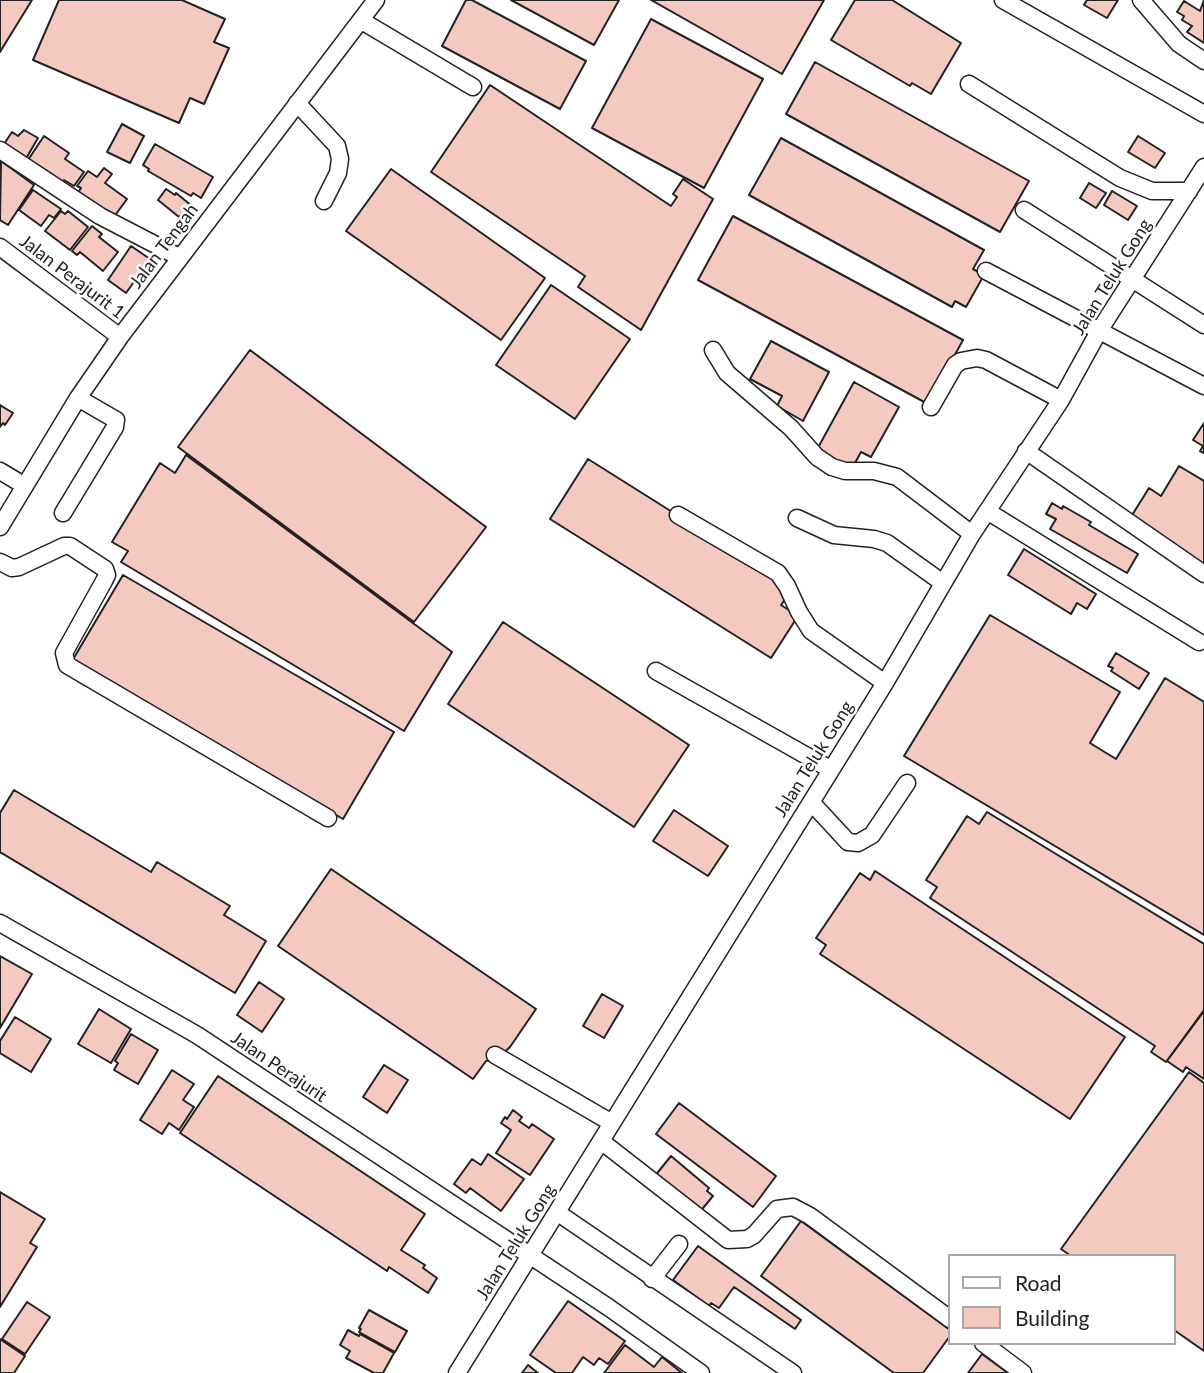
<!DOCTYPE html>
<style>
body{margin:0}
#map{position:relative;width:1204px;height:1373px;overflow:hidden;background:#fff;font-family:Lato,sans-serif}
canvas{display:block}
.legend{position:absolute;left:948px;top:1254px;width:228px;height:91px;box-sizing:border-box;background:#fff;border:2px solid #a7a7a7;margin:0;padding:9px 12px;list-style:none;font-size:21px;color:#222}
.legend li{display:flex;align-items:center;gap:14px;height:35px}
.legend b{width:35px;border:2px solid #a7a7a7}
</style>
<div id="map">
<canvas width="1204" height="1373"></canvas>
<ul class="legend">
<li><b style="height:9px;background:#fff"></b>Road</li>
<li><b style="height:19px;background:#f3c9c0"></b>Building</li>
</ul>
</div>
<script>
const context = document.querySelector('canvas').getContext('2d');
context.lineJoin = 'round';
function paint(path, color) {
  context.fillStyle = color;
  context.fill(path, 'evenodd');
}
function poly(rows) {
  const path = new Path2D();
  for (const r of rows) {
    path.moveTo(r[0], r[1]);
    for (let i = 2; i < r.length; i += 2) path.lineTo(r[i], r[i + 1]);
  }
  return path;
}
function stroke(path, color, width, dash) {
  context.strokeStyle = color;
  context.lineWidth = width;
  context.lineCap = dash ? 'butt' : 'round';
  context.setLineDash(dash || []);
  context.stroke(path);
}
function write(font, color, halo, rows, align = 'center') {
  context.font = font + ' Lato,sans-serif';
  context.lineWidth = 5;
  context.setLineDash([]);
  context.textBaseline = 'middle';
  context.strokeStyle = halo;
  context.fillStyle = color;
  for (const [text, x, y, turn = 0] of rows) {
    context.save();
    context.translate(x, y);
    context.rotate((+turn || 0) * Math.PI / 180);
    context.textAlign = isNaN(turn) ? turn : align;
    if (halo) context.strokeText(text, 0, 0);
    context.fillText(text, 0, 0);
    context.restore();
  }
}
const building = poly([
 [0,0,32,0,0,52,0,0],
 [59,0,182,0,225,19,214,42,229,48,204,104,190,98,179,123,33,60,59,0],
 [466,0,472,0,586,61,560,109,442,46,466,0],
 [511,0,619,0,594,45,511,0],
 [651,0,824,0,782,74,651,0],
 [855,0,892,0,961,43,931,94,912,83,910,86,831,40,855,0],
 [1087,0,1118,0,1107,18,1084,5,1087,0],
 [1204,0,1204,43,1187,32,1192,26,1182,20,1184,16,1177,12,1184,1,1200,11,1204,0],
 [651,19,763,79,704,188,592,128,651,19],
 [815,62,1029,181,1000,232,786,114,815,62],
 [490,85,671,206,677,197,673,194,683,179,713,199,641,330,578,287,585,276,431,172,490,85],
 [122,124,144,136,130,163,107,152,122,124],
 [24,130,38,138,24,162,4,144,12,132,18,136,24,130],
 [44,136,69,153,65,159,84,172,74,186,64,180,62,183,28,160,44,136],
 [1138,136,1165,153,1155,168,1128,152,1138,136],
 [781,138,984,250,973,269,984,275,966,307,955,301,952,307,749,195,781,138],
 [155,144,213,177,201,198,193,193,191,196,148,171,149,169,143,165,155,144],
 [1,161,34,185,8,225,0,220,1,161],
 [104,168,112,174,105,183,127,199,111,221,76,196,81,188,77,186,88,171,97,177,104,168],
 [391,169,545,278,501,340,346,231,391,169],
 [1089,183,1106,193,1096,208,1080,198,1089,183],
 [166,189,175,195,176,193,192,206,184,218,181,215,179,217,158,200,166,189],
 [33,190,61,209,54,218,49,215,41,226,19,210,33,190],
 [1112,191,1137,206,1128,220,1104,205,1112,191],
 [61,211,65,214,68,211,88,227,70,250,45,231,61,211],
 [733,216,963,340,928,404,698,280,733,216],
 [92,226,102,234,99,237,118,252,103,271,80,252,77,255,72,251,92,226],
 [131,246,153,261,146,270,144,268,126,293,108,280,131,246],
 [551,285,630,339,575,419,496,365,551,285],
 [771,341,829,372,803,421,777,406,782,396,750,379,771,341],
 [250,350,486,527,414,622,178,447,250,350],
 [854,382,899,407,871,457,861,452,849,474,814,455,854,382],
 [0,405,13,413,5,425,3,423,0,427,0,405],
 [1204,423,1204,453,1200,451,1203,446,1193,440,1204,423],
 [186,455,452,652,404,731,121,562,128,551,112,542,160,463,175,473,186,455],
 [588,459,793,588,781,605,798,616,771,658,550,519,588,459],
 [1179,466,1204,481,1204,566,1129,520,1149,488,1161,496,1179,466],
 [1052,503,1062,509,1063,506,1091,522,1089,525,1138,554,1127,573,1050,529,1056,519,1046,514,1052,503],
 [1024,549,1096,594,1087,609,1077,603,1071,614,1008,575,1024,549],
 [123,575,394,732,343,819,72,661,123,575],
 [990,615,1120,692,1090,743,1116,759,1165,678,1204,702,1204,935,904,756,990,615],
 [503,622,689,745,634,827,448,704,503,622],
 [1116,653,1149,673,1139,689,1111,671,1113,668,1108,666,1116,653],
 [14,790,151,872,157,862,230,906,224,915,266,941,235,993,0,852,0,813,14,790],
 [674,810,728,846,708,876,653,841,674,810],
 [987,812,1204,944,1204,1010,1166,1062,1151,1052,1155,1046,930,898,937,887,926,880,967,816,979,824,987,812],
 [331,869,536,1009,510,1047,497,1059,486,1061,473,1079,278,946,331,869],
 [875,871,1125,1037,1070,1119,820,954,826,945,816,938,860,873,870,880,875,871],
 [0,956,32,974,0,1028,0,956],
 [259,982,284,999,262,1032,237,1015,259,982],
 [602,994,623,1006,604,1038,583,1026,602,994],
 [99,1009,131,1029,111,1063,78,1044,99,1009],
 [1204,1011,1204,1079,1186,1067,1183,1072,1167,1061,1204,1011],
 [15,1017,51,1039,31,1072,0,1053,0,1041,15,1017],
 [131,1034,158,1050,138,1084,114,1070,118,1063,115,1061,131,1034],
 [384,1065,408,1080,387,1113,363,1097,384,1065],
 [172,1070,194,1084,183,1100,194,1107,179,1130,169,1123,162,1134,140,1120,172,1070],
 [1189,1072,1204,1083,1204,1351,1174,1330,1174,1256,1071,1256,1061,1249,1189,1072],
 [218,1076,425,1214,401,1250,425,1265,423,1268,437,1278,428,1293,389,1267,387,1271,180,1133,218,1076],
 [679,1103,776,1176,753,1207,656,1134,679,1103],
 [513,1110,522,1117,519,1121,529,1128,532,1124,554,1139,530,1175,496,1153,511,1130,501,1123,505,1117,507,1119,513,1110],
 [488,1154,524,1179,501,1211,470,1188,466,1193,454,1184,472,1159,481,1165,488,1154],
 [671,1156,709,1188,707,1191,713,1196,699,1213,654,1177,671,1156],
 [0,1192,45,1219,30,1243,37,1247,0,1307,0,1192],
 [801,1221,950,1330,950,1336,923,1373,894,1373,761,1276,801,1221],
 [698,1246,801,1320,795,1329,734,1287,719,1308,711,1303,709,1306,673,1280,698,1246],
 [568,1301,625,1341,608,1364,599,1358,594,1365,583,1357,572,1373,556,1373,530,1355,568,1301],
 [27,1302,50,1317,25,1354,2,1339,27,1302],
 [369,1310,407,1331,395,1352,359,1332,361,1329,359,1328,369,1310],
 [348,1330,359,1336,360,1334,394,1353,383,1373,374,1373,346,1358,350,1351,340,1345,348,1330],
 [0,1339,25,1356,14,1373,0,1373,0,1339],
 [625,1345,654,1367,662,1357,682,1373,604,1373,625,1345],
 [982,1354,1008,1373,968,1373,982,1354],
 [528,1365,538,1373,522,1373,528,1365]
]);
paint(building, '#f3c9c0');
stroke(building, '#222', 2);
const minor = poly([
 [1003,0,1204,114],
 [1141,0,1179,44,1204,61],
 [362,21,473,87],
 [969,84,1120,178,1152,191,1189,191],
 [297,103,337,146,340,159,338,173,324,201],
 [0,150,100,216,179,257],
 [1024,210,1204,325],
 [0,247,120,337],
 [986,271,1204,386],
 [713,350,727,373,791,428,817,457,832,467,845,471,874,471,897,477,972,534],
 [931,407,955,365,961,361,977,358,986,360,1061,400],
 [1026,451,1204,574],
 [0,471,25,486],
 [987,511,1199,642],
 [63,513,115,427,116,420,78,398],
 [678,515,778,573,787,586,799,612,811,631,885,683],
 [797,518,834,535,874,539,887,543,943,583],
 [0,527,78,398,120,337,376,0],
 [0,562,12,568,19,567,64,546,70,546,105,569,107,575,104,581,64,653,67,665,328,818],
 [656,671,830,769],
 [811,802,848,842,858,843,872,835,907,783],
 [0,923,197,1035,608,1307,701,1373],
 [495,1055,612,1123],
 [601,1141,728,1240,747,1239,754,1235,777,1209,793,1207,810,1216,950,1319],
 [558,1213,793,1373],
 [652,1279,679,1244],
 [983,1343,1023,1373],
 [457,1373,885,683,972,534,1061,400,1099,331,1204,167]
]);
stroke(minor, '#222', 19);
stroke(minor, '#fff', 16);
write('18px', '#222', '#fff', [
 ["Jalan Tengah",164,246,-53],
 ["Jalan Perajurit 1",72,277,37],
 ["Jalan Teluk Gong",1112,277,-58],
 ["Jalan Teluk Gong",814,759,-58],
 ["Jalan Perajurit",279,1067,34],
 ["Jalan Teluk Gong",516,1242,-58]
]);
</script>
